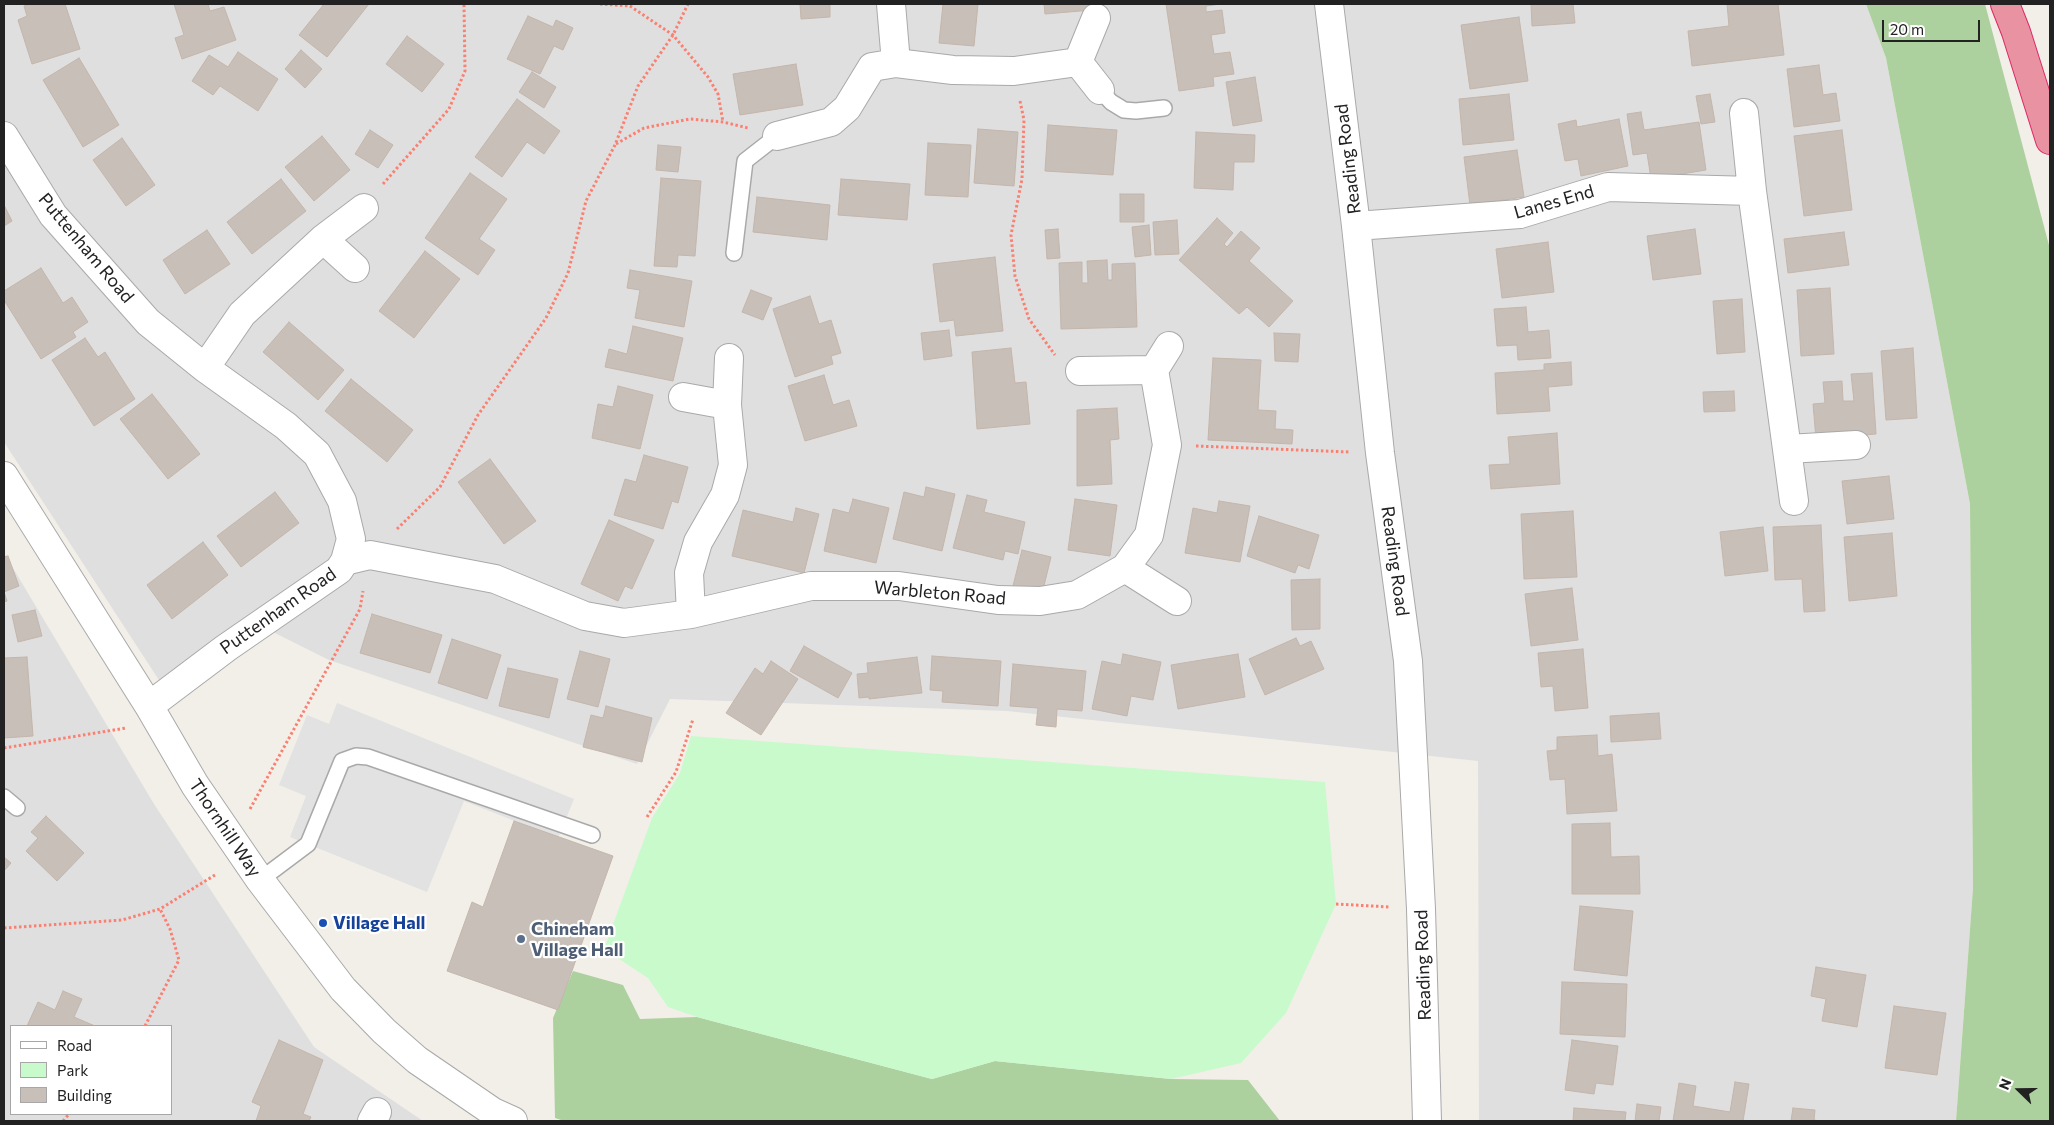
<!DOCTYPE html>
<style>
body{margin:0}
#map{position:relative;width:2054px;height:1125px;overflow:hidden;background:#f2efe9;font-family:Commissioner,sans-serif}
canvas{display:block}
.frame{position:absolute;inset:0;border:5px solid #222;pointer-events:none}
.legend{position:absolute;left:10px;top:1025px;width:162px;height:90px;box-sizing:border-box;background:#fff;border:1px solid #a7a7a7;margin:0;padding:6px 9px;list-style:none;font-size:15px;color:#222}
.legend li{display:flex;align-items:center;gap:10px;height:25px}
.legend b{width:25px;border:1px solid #a7a7a7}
.north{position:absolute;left:1994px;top:1065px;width:50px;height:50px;-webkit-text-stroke:4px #fff;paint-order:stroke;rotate:292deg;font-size:14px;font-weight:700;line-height:20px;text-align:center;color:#222}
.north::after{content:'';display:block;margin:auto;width:18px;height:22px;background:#222;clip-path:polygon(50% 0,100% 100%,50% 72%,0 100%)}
.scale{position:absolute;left:1882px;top:20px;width:98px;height:22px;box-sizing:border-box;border:2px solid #222;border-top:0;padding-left:6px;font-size:15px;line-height:18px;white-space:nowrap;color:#222;-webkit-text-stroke:4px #fff;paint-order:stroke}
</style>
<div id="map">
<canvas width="2054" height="1125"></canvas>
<div class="frame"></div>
<ul class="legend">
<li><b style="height:6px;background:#fff"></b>Road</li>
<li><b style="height:14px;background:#c8facc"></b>Park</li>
<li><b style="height:14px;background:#c7bfb8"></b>Building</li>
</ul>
<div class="north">N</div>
<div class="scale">20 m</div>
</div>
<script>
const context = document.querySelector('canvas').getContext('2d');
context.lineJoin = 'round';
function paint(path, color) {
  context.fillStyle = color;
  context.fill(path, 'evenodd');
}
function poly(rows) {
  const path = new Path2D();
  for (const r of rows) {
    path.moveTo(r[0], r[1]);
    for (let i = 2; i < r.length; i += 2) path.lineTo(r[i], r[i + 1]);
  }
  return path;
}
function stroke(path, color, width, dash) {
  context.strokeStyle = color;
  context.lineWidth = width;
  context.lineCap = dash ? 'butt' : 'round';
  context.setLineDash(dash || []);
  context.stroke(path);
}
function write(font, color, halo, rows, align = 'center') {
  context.font = font + ' Commissioner,sans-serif';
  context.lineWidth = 4.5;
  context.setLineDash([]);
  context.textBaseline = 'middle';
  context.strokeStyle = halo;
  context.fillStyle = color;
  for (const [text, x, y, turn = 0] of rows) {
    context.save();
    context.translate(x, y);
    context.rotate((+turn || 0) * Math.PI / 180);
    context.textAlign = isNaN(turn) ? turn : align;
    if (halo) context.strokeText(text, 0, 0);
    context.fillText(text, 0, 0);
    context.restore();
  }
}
paint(poly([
 [4,4,1866,4,1886,58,1970,504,1973,888,1956,1121,1479,1121,1478,761,1007,711,670,699,637,764,329,660,263,627,168,694,4,442],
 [4,553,154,804,314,1047,423,1121,4,1121],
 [11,1026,171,1026,171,1114,11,1114]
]), '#e0dfdf');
paint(poly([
 [1866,4,1985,4,2050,249,2050,1121,1956,1121,1973,888,1970,504,1886,58],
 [573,971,623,985,640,1019,697,1017,932,1079,995,1061,1171,1079,1248,1080,1280,1121,564,1121,555,1118,553,1018]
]), '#add19e');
paint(poly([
 [691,736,1325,782,1336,904,1286,1013,1241,1063,1171,1079,995,1061,932,1079,697,1017,668,1007,648,978,604,949,652,818,680,773]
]), '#c8facc');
paint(poly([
 [337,703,574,799,558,838,464,801,427,892,290,837,306,796,279,785,307,715,329,724]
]), '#e2e2e2');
const building = poly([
 [30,4,65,4,80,49,32,64,18,20,27,16,24,6,30,4],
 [174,4,208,4,210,11,224,7,236,40,182,59,175,38,184,35,174,4],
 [324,4,369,4,327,57,299,35,324,4],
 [800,4,830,4,830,17,801,19,800,4],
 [943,4,978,4,974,46,939,43,943,4],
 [1044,4,1091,4,1092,10,1045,14,1044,4],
 [1166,4,1221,4,1206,6,1206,12,1222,10,1225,33,1211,35,1214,54,1230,52,1234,74,1213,77,1214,86,1179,91,1166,4],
 [1531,4,1573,4,1575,23,1532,26,1531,4],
 [1727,4,1778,4,1784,55,1692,66,1688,31,1729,26,1727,4],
 [528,16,553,27,556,20,573,28,563,50,554,46,540,74,507,59,528,16],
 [1519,17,1528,81,1470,89,1461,25,1519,17],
 [407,36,444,64,422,92,386,64,407,36],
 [301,50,322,69,305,88,285,69,301,50],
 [238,52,278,79,258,111,220,86,213,95,192,81,209,55,228,67,238,52],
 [79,58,119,125,83,147,43,80,79,58],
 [796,64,803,105,740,115,733,74,796,64],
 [1819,65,1823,95,1836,93,1840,121,1794,127,1787,69,1819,65],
 [532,72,556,87,544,108,519,92,532,72],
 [1255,77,1262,121,1233,126,1226,82,1255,77],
 [1509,94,1514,140,1463,145,1459,99,1509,94],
 [1710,94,1715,122,1701,124,1696,96,1710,94],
 [517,99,560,131,544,154,527,142,502,177,475,157,517,99],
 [1641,112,1644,130,1699,122,1706,170,1651,179,1647,153,1633,155,1627,114,1641,112],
 [1619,119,1628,166,1581,176,1578,159,1565,161,1558,124,1576,120,1577,127,1619,119],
 [1048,125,1117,130,1113,175,1045,171,1048,125],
 [978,129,1018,132,1014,186,974,183,978,129],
 [370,130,393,145,378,168,355,154,370,130],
 [1842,130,1852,210,1804,216,1794,136,1842,130],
 [1196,132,1255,135,1254,162,1234,162,1233,190,1194,188,1196,132],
 [322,136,350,170,314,201,285,167,322,136],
 [122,138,155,185,126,206,93,160,122,138],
 [928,143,971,145,968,197,925,195,928,143],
 [658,145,681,147,678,172,656,170,658,145],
 [1517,150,1524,197,1470,205,1464,157,1517,150],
 [470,173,507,199,479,239,495,250,478,275,425,238,470,173],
 [661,178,701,181,695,256,678,255,677,267,654,266,661,178],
 [281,179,306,211,252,254,227,222,281,179],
 [841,179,910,184,907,220,838,215,841,179],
 [1120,194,1144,194,1144,222,1120,222,1120,194],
 [757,197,830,205,827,240,753,232,757,197],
 [4,205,12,221,4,226,4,205],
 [1217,218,1233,233,1224,244,1227,247,1241,231,1260,248,1249,261,1293,301,1269,327,1247,307,1239,314,1179,260,1217,218],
 [1177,220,1179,254,1155,255,1153,222,1177,220],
 [1149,225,1151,255,1135,257,1132,227,1149,225],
 [1058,229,1060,258,1047,259,1045,230,1058,229],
 [1695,229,1701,274,1653,280,1647,236,1695,229],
 [207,230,230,264,185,294,163,260,207,230],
 [1844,232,1849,265,1788,273,1784,239,1844,232],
 [1548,242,1554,292,1502,298,1496,249,1548,242],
 [425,251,460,279,414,338,379,311,425,251],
 [995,257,1003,331,956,336,954,320,940,322,933,264,995,257],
 [1107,260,1108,280,1112,280,1112,264,1135,263,1137,327,1061,329,1059,263,1082,262,1082,283,1088,283,1087,261,1107,260],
 [41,268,63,303,72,297,88,322,73,332,76,337,41,359,4,300,4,291,41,268],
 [630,270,692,281,684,327,635,318,640,290,627,288,630,270],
 [1830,288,1834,354,1801,356,1797,290,1830,288],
 [751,290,772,298,763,320,742,312,751,290],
 [810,296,819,324,831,320,841,353,831,356,833,364,795,377,773,309,810,296],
 [1742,299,1745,352,1717,354,1713,301,1742,299],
 [1526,307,1528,332,1549,330,1551,358,1518,360,1517,345,1497,346,1494,309,1526,307],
 [289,322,344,370,318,400,263,352,289,322],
 [633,326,683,338,673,381,605,367,609,349,627,354,633,326],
 [949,330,952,356,924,360,921,333,949,330],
 [1274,333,1300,334,1298,362,1275,361,1274,333],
 [85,338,98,357,105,352,135,399,94,426,52,360,85,338],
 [1011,348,1015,383,1026,382,1030,424,977,429,972,352,1011,348],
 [1913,348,1917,418,1886,420,1881,351,1913,348],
 [1213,358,1261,360,1258,410,1276,411,1275,429,1293,430,1292,444,1208,440,1213,358],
 [1571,362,1572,385,1548,387,1550,411,1497,414,1495,373,1544,370,1544,364,1571,362],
 [1872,373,1876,434,1816,439,1813,404,1825,403,1823,382,1842,381,1843,401,1854,401,1851,374,1872,373],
 [824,375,833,405,849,400,857,426,805,441,788,386,824,375],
 [351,379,413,430,387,462,325,411,351,379],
 [618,386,653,395,640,449,592,438,598,404,613,407,618,386],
 [1734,391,1735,411,1704,412,1703,392,1734,391],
 [152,394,200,454,168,479,120,419,152,394],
 [1117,408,1119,439,1110,440,1112,484,1077,486,1077,410,1117,408],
 [1557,433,1560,484,1491,489,1489,465,1510,464,1508,437,1557,433],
 [644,455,688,467,678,503,672,501,663,529,614,515,625,479,636,482,644,455],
 [490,459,536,521,504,544,458,482,490,459],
 [1889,476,1894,519,1847,524,1842,481,1889,476],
 [926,487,955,494,942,551,893,539,904,492,924,497,926,487],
 [275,492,299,523,241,567,217,536,275,492],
 [967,495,987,500,984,512,1025,522,1018,554,1005,551,1003,560,953,548,967,495],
 [853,499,889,508,876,563,824,551,833,509,849,513,853,499],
 [1075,499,1117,505,1110,556,1068,550,1075,499],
 [1219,501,1250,506,1240,562,1185,553,1193,508,1217,513,1219,501],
 [796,508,819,514,804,573,732,556,743,510,793,522,796,508],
 [1573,511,1577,577,1524,579,1521,514,1573,511],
 [1259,516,1319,535,1309,569,1298,565,1295,573,1247,556,1259,516],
 [609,520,654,540,632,589,625,586,618,601,581,584,609,520],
 [1821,525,1825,611,1804,612,1802,579,1775,580,1773,527,1821,525],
 [1763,527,1768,571,1725,576,1720,532,1763,527],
 [1892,533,1897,596,1849,601,1844,537,1892,533],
 [203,542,228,575,172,619,147,585,203,542],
 [1022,550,1051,557,1041,598,1012,590,1022,550],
 [8,556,19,586,4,592,7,601,4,602,4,557,8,556],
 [1320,579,1320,629,1292,630,1291,580,1320,579],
 [1572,588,1578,640,1531,646,1525,594,1572,588],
 [35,610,42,636,18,642,12,615,35,610],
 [372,614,442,635,430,673,360,653,372,614],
 [1296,638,1300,646,1311,641,1324,669,1265,695,1249,659,1296,638],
 [452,639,501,655,487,699,438,683,452,639],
 [804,646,852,673,838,698,790,671,804,646],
 [1583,649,1588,708,1555,711,1553,686,1541,687,1538,653,1583,649],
 [580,651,610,659,598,707,567,699,580,651],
 [1123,654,1161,662,1153,700,1131,696,1127,716,1092,709,1102,661,1121,665,1123,654],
 [1238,654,1245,697,1178,709,1171,665,1238,654],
 [932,656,1001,661,998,706,942,702,943,691,930,690,932,656],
 [27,657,33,736,4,738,4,658,27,657],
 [917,657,922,693,869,699,869,697,859,698,857,674,868,673,867,663,917,657],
 [771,661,798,679,761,735,726,713,755,668,763,674,771,661],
 [1013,664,1086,671,1082,711,1057,709,1056,727,1036,725,1038,708,1010,706,1013,664],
 [508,668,558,679,549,718,499,706,508,668],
 [606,706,652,718,642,762,583,747,591,715,603,718,606,706],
 [1659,713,1661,739,1611,742,1610,716,1659,713],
 [1597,735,1598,756,1612,754,1617,811,1567,814,1565,779,1550,780,1547,751,1557,750,1557,737,1597,735],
 [46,816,84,853,57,881,26,851,38,838,31,832,46,816],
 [514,821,613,856,558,1010,447,971,472,902,483,907,514,821],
 [1610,823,1611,857,1639,856,1640,894,1572,894,1572,824,1610,823],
 [4,857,11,863,4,871,4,857],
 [1580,906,1633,911,1627,976,1574,970,1580,906],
 [1816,967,1866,975,1857,1027,1822,1021,1826,999,1811,996,1816,967],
 [1562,982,1627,984,1625,1037,1560,1034,1562,982],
 [63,991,82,999,74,1017,95,1026,27,1026,38,1002,55,1010,63,991],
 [1894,1006,1946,1013,1937,1075,1885,1068,1894,1006],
 [279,1040,323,1060,303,1114,311,1117,309,1121,256,1121,261,1106,252,1102,279,1040],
 [1572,1040,1618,1046,1613,1085,1596,1083,1594,1094,1565,1090,1572,1040],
 [1735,1082,1749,1084,1743,1121,1673,1121,1679,1083,1696,1086,1693,1106,1730,1112,1735,1082],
 [1637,1104,1661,1107,1659,1121,1635,1121,1637,1104],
 [1574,1108,1626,1112,1625,1121,1573,1121,1574,1108],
 [1793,1108,1815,1110,1814,1120,1820,1121,1791,1121,1793,1108]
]);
paint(building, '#c7bfb8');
stroke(building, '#c4b6ab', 1);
const lane = poly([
 [1100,90,1111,102,1124,110,1136,111,1164,108],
 [734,253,745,161,777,136],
 [4,797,17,808],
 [260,880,308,844,342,761,356,756,368,757,592,835]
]);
const street = poly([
 [891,4,896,63],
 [1329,4,1356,226,1380,453,1408,661,1421,909,1427,1121],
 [1096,18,1078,62,1100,90],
 [1744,113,1752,191,1794,501],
 [4,136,53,215,148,322,205,368,286,426,317,454,342,501,351,539,345,561,339,570,226,648,149,706],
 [777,136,831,122,847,108,872,67,896,63,953,70,1014,71,1078,62],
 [1356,226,1520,214,1608,187,1752,191],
 [323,239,355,268],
 [205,368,242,314,323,239,364,208],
 [1080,371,1154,370,1169,346],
 [683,397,727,405],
 [1788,449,1856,445],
 [4,476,149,706,195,785,260,880,343,989,384,1031,417,1060,493,1112,513,1121],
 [345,561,370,555,495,579,585,616,624,623,691,614,811,586,899,586,998,600,1040,601,1077,595,1125,568,1149,535,1167,445,1154,370],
 [1125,568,1177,601],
 [691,614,689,573,698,542,725,495,733,465,727,405,729,358],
 [372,1121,377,1112]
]);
const highway = poly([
 [2005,4,2016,32,2050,140]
]);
stroke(lane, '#a9a9a9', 18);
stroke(street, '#a9a9a9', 30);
stroke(highway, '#dc2a67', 30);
stroke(poly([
 [600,4,630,6,673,35,708,77,718,94,723,122],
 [1020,101,1024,120,1022,179,1011,235,1015,276,1029,319,1055,355],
 [616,144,644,128,690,119,723,122,748,128],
 [383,184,449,109,465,71,464,4],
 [1196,446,1350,452],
 [397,529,440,487,478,415,546,318,568,273,586,201,615,145,638,86,673,35,688,4],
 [4,748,126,728],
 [250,809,360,609,363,591],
 [647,817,676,772,693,719],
 [1336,904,1390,907],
 [4,928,122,920,160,909,215,875],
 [145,1026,179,960,170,929,160,909],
 [63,1121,69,1114]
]), '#fa8072', 3, [2.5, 2.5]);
stroke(lane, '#fff', 15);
stroke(street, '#fff', 28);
stroke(highway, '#e892a2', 28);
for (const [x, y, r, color] of [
 [323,923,5,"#1a4fb4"],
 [521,939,5,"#5c6f8a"]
]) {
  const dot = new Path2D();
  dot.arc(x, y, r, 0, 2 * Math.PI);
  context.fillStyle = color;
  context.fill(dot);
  stroke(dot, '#fff', 2);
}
write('18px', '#222', '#fff', [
 ["Reading Road",1348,159,-97],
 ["Lanes End",1554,202,-16],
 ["Puttenham Road",86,248,50],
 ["Reading Road",1395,561,82],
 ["Warbleton Road",940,593,5],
 ["Puttenham Road",278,611,-35],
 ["Thornhill Way",225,828,56],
 ["Reading Road",1423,965,-92]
]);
write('bold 18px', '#164399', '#fff', [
 ["Village Hall",333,923]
], 'left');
write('bold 18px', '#4e5e75', '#fff', [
 ["Chineham",531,929],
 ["Village Hall",531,950]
], 'left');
</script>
